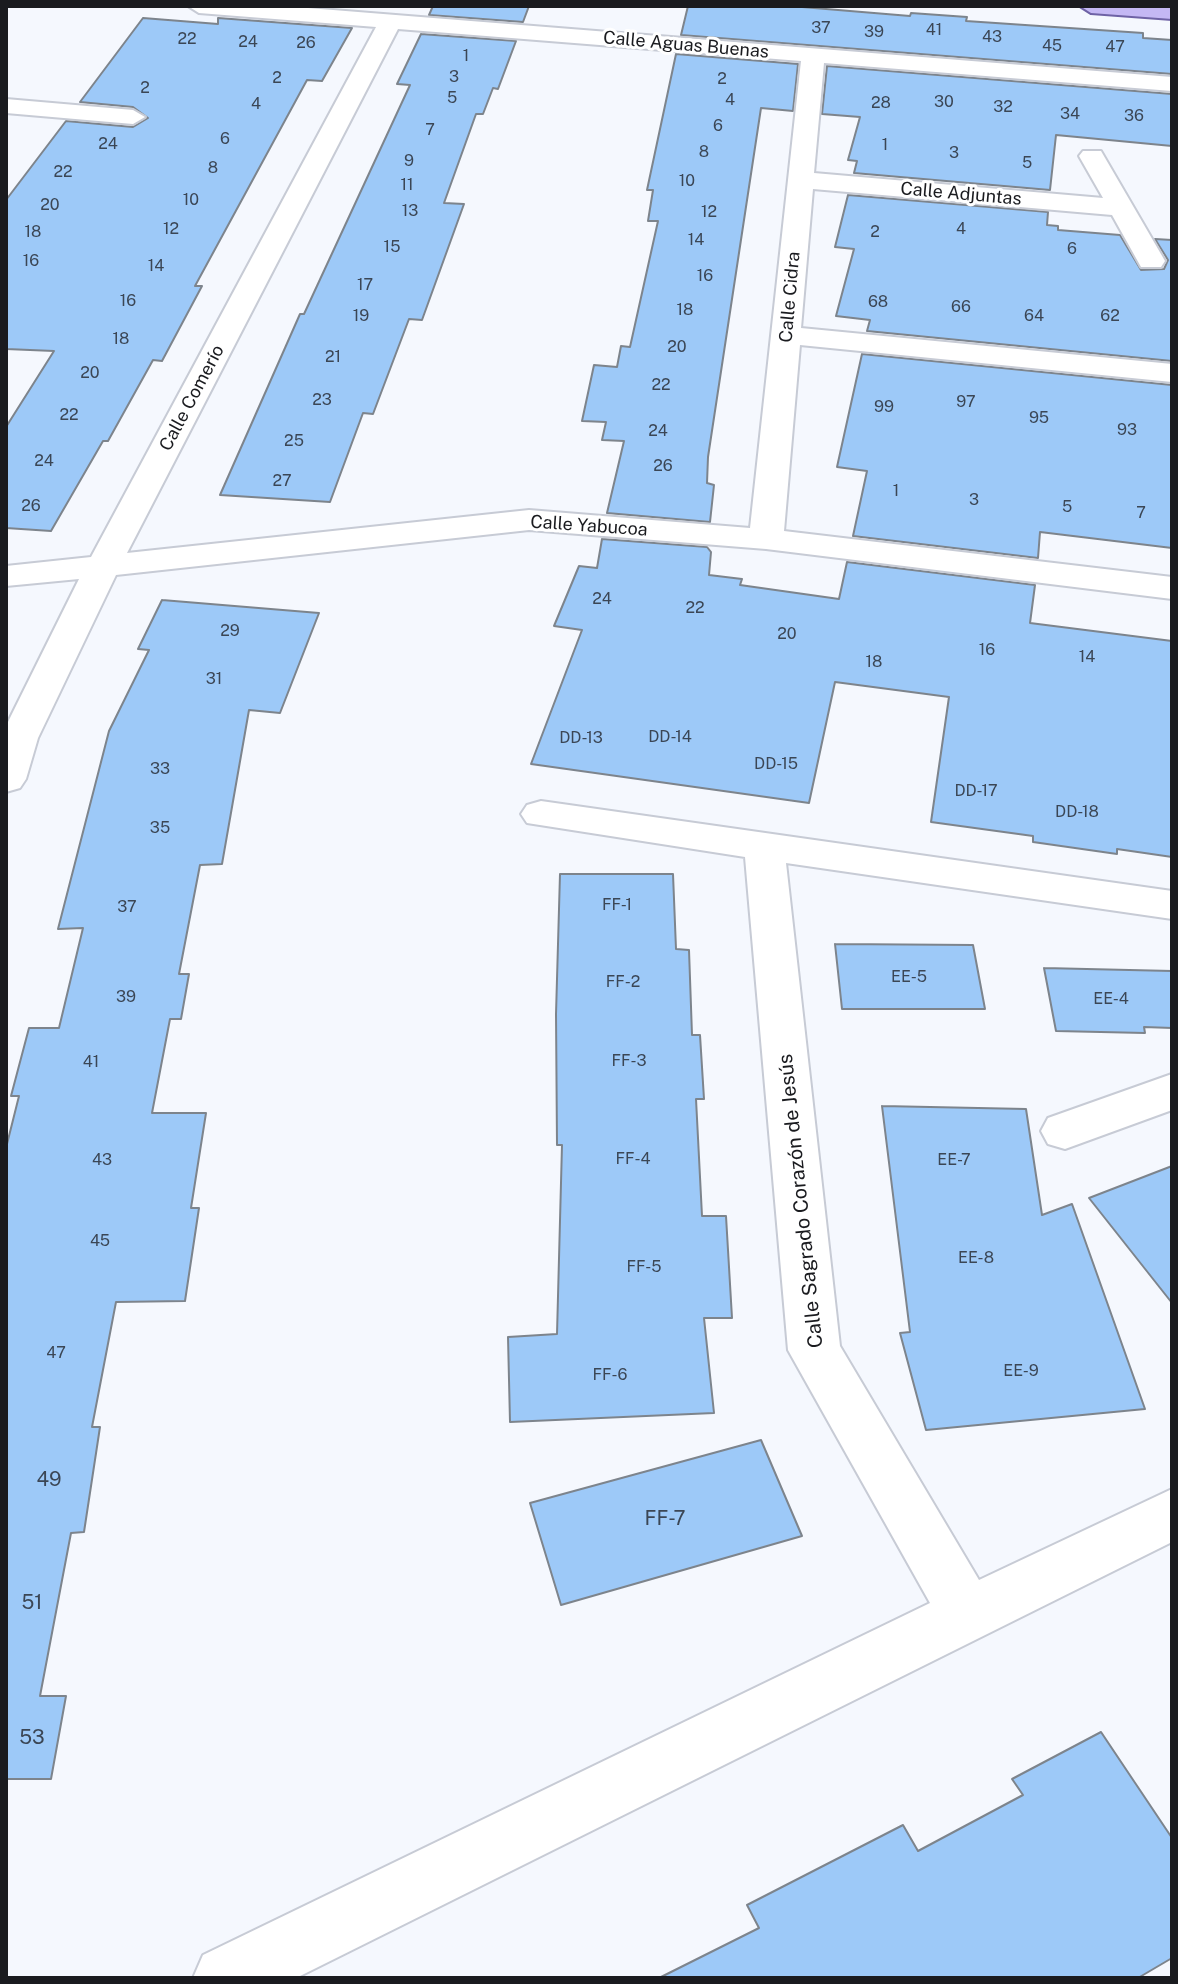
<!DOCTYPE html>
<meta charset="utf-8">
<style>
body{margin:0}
#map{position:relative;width:1178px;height:1984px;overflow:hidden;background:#f5f8fe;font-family:"Public Sans",sans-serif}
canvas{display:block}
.frame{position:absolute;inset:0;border:8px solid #1a1b1f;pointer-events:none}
</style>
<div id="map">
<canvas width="1178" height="1984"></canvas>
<div class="frame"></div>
</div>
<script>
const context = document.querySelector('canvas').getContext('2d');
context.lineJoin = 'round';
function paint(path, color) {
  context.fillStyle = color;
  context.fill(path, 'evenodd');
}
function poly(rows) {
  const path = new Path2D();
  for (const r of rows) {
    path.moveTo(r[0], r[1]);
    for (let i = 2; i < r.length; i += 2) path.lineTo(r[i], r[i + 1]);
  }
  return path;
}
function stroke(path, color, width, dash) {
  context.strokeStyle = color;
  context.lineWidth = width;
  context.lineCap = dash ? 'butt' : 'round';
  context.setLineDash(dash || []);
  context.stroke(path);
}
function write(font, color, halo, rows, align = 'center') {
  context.font = font + ' "Public Sans",sans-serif';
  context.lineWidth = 6;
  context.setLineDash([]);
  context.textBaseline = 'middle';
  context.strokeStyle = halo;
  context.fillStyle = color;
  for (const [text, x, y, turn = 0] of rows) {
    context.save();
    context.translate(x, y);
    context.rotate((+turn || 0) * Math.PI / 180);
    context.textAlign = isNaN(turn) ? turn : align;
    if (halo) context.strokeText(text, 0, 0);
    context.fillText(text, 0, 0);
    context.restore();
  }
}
const building = poly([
 [433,6,529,6,523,22,429,15,433,6],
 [688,6,790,6,910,16,911,13,967,17,966,21,1143,33,1143,38,1172,40,1172,74,681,35,688,6],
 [143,18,218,24,218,18,352,28,322,81,307,80,195,286,202,286,162,361,153,360,108,441,103,441,51,531,6,528,6,427,54,351,6,349,6,200,66,121,133,127,148,118,133,107,80,102,143,18],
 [421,34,516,41,498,89,493,88,483,114,476,114,444,203,464,204,422,320,409,319,373,414,363,413,330,502,220,495,300,314,304,314,410,85,397,84,421,34],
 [676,54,798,64,793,111,761,108,708,457,707,483,714,485,710,522,607,513,624,441,602,440,606,422,582,421,594,365,617,367,621,346,630,347,658,221,648,221,653,190,647,190,676,54],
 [827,66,1172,94,1172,146,1056,135,1050,190,854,173,857,161,848,160,860,117,822,114,827,66],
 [848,195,1048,212,1047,225,1058,226,1058,230,1120,235,1141,270,1164,269,1168,260,1155,239,1172,240,1172,361,867,331,870,320,836,316,854,249,835,247,848,195],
 [862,354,1172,385,1172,548,1040,532,1038,558,853,536,867,471,837,467,862,354],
 [602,539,707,547,711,552,709,575,742,579,740,585,839,599,847,562,1035,585,1030,623,1172,641,1172,857,1117,849,1117,854,1033,842,1033,836,931,822,949,697,835,682,809,803,531,764,582,630,554,626,579,566,597,568,602,539],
 [162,600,319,613,280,713,249,710,222,864,200,865,179,974,189,974,181,1019,170,1019,152,1113,206,1113,191,1208,199,1208,185,1301,116,1302,92,1427,100,1427,84,1532,71,1533,40,1696,66,1696,51,1779,6,1779,6,1148,19,1096,11,1096,29,1028,59,1028,83,928,58,929,109,731,149,650,138,649,162,600],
 [560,874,673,874,676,949,689,950,692,1035,700,1035,704,1099,696,1099,702,1216,726,1216,732,1318,704,1318,714,1413,510,1422,508,1337,557,1334,562,1145,557,1145,556,1014,560,874],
 [835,944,973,945,985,1009,842,1009,835,944],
 [1044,968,1172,971,1172,1028,1144,1027,1145,1033,1056,1031,1044,968],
 [882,1106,1026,1109,1042,1215,1072,1204,1145,1409,926,1430,900,1333,910,1332,882,1106],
 [1172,1166,1172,1303,1089,1198,1172,1166],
 [761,1440,802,1536,561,1605,530,1503,761,1440],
 [1101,1732,1172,1838,1172,1958,1138,1978,659,1978,759,1928,747,1905,903,1825,918,1851,1023,1795,1012,1779,1101,1732]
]);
paint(building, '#9dc9f8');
stroke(building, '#7d848c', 2);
const street = poly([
 [188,6,283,6,1172,77,1172,91,824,63,814,173,1103,198,1079,156,1083,151,1101,151,1165,261,1161,267,1141,267,1112,215,813,189,801,328,1172,364,1172,382,800,345,784,531,1172,577,1172,599,766,549,529,530,116,575,38,738,26,779,20,788,6,792,6,726,79,579,6,586,6,566,91,557,376,27,199,13,188,6],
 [398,29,801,61,750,528,529,510,127,553,398,29],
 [6,99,133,110,145,117,133,124,6,113,6,99],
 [541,801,1172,891,1172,919,786,863,840,1346,979,1580,1172,1489,1172,1542,296,1978,193,1978,203,1955,930,1603,788,1350,745,857,527,823,521,814,527,805,541,801],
 [1172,1074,1172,1110,1065,1149,1048,1144,1041,1131,1048,1118,1172,1074]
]);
const primary = poly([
 [1080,6,1172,6,1172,19,1091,13,1080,6]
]);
stroke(street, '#c7cbd5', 4);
stroke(primary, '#6e62a5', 4);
paint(street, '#fff');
paint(primary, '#c4b8f4');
write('16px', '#3b4655', null, [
 ["37",821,28],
 ["41",934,30],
 ["39",874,32],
 ["43",992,37],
 ["22",187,39],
 ["24",248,42],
 ["26",306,43],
 ["45",1052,46],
 ["47",1115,47],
 ["1",466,56],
 ["3",454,77],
 ["2",277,78],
 ["2",722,79],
 ["2",145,88],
 ["5",452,98],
 ["4",730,100],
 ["30",944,102],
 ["28",881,103],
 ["4",256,104],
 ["32",1003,107],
 ["34",1070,114],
 ["36",1134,116],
 ["6",718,126],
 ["7",430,130],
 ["6",225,139],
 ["24",108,144],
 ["1",885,145],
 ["8",704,152],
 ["3",954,153],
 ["9",409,161],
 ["5",1027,163],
 ["8",213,168],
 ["22",63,172],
 ["10",687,181],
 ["11",407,185],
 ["10",191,200],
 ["20",50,205],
 ["13",410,211],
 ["12",709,212],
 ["12",171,229],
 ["4",961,229],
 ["18",33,232],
 ["2",875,232],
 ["14",696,240],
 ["15",392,247],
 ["6",1072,249],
 ["16",31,261],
 ["14",156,266],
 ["16",705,276],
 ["17",365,285],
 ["16",128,301],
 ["68",878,302],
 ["66",961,307],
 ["18",685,310],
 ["19",361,316],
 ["64",1034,316],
 ["62",1110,316],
 ["18",121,339],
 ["20",677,347],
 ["21",333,357],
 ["20",90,373],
 ["22",661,385],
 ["23",322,400],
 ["97",966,402],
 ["99",884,407],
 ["22",69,415],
 ["95",1039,418],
 ["93",1127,430],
 ["24",658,431],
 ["25",294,441],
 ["24",44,461],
 ["26",663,466],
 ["27",282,481],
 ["1",896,491],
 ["3",974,500],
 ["26",31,506],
 ["5",1067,507],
 ["7",1141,513],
 ["24",602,599],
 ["22",695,608],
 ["29",230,631],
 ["20",787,634],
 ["16",987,650],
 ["14",1087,657],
 ["18",874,662],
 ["31",214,679],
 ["DD-14",670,737],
 ["DD-13",581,738],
 ["DD-15",776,764],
 ["33",160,769],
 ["DD-17",976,791],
 ["DD-18",1077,812],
 ["35",160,828],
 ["FF-1",617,905],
 ["37",127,907],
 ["EE-5",909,977],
 ["FF-2",623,982],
 ["39",126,997],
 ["EE-4",1111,999],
 ["FF-3",629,1061],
 ["41",91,1062],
 ["FF-4",633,1159],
 ["43",102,1160],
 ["EE-7",954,1160],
 ["45",100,1241],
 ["EE-8",976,1258],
 ["FF-5",644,1267],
 ["47",56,1353],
 ["EE-9",1021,1371],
 ["FF-6",610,1375]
]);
write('18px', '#1a1b1f', '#fff', [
 ["Calle Aguas Buenas",686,45,5],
 ["Calle Adjuntas",961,194,5],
 ["Calle Cidra",790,297,-85],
 ["Calle Comerío",192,398,-62],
 ["Calle Yabucoa",589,526,4]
]);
write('20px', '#1a1b1f', '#fff', [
 ["Calle Sagrado Corazón de Jesús",801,1201,-96]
]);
write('20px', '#3b4655', null, [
 ["49",49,1480],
 ["FF-7",665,1519],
 ["51",32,1603],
 ["53",32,1738]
]);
</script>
